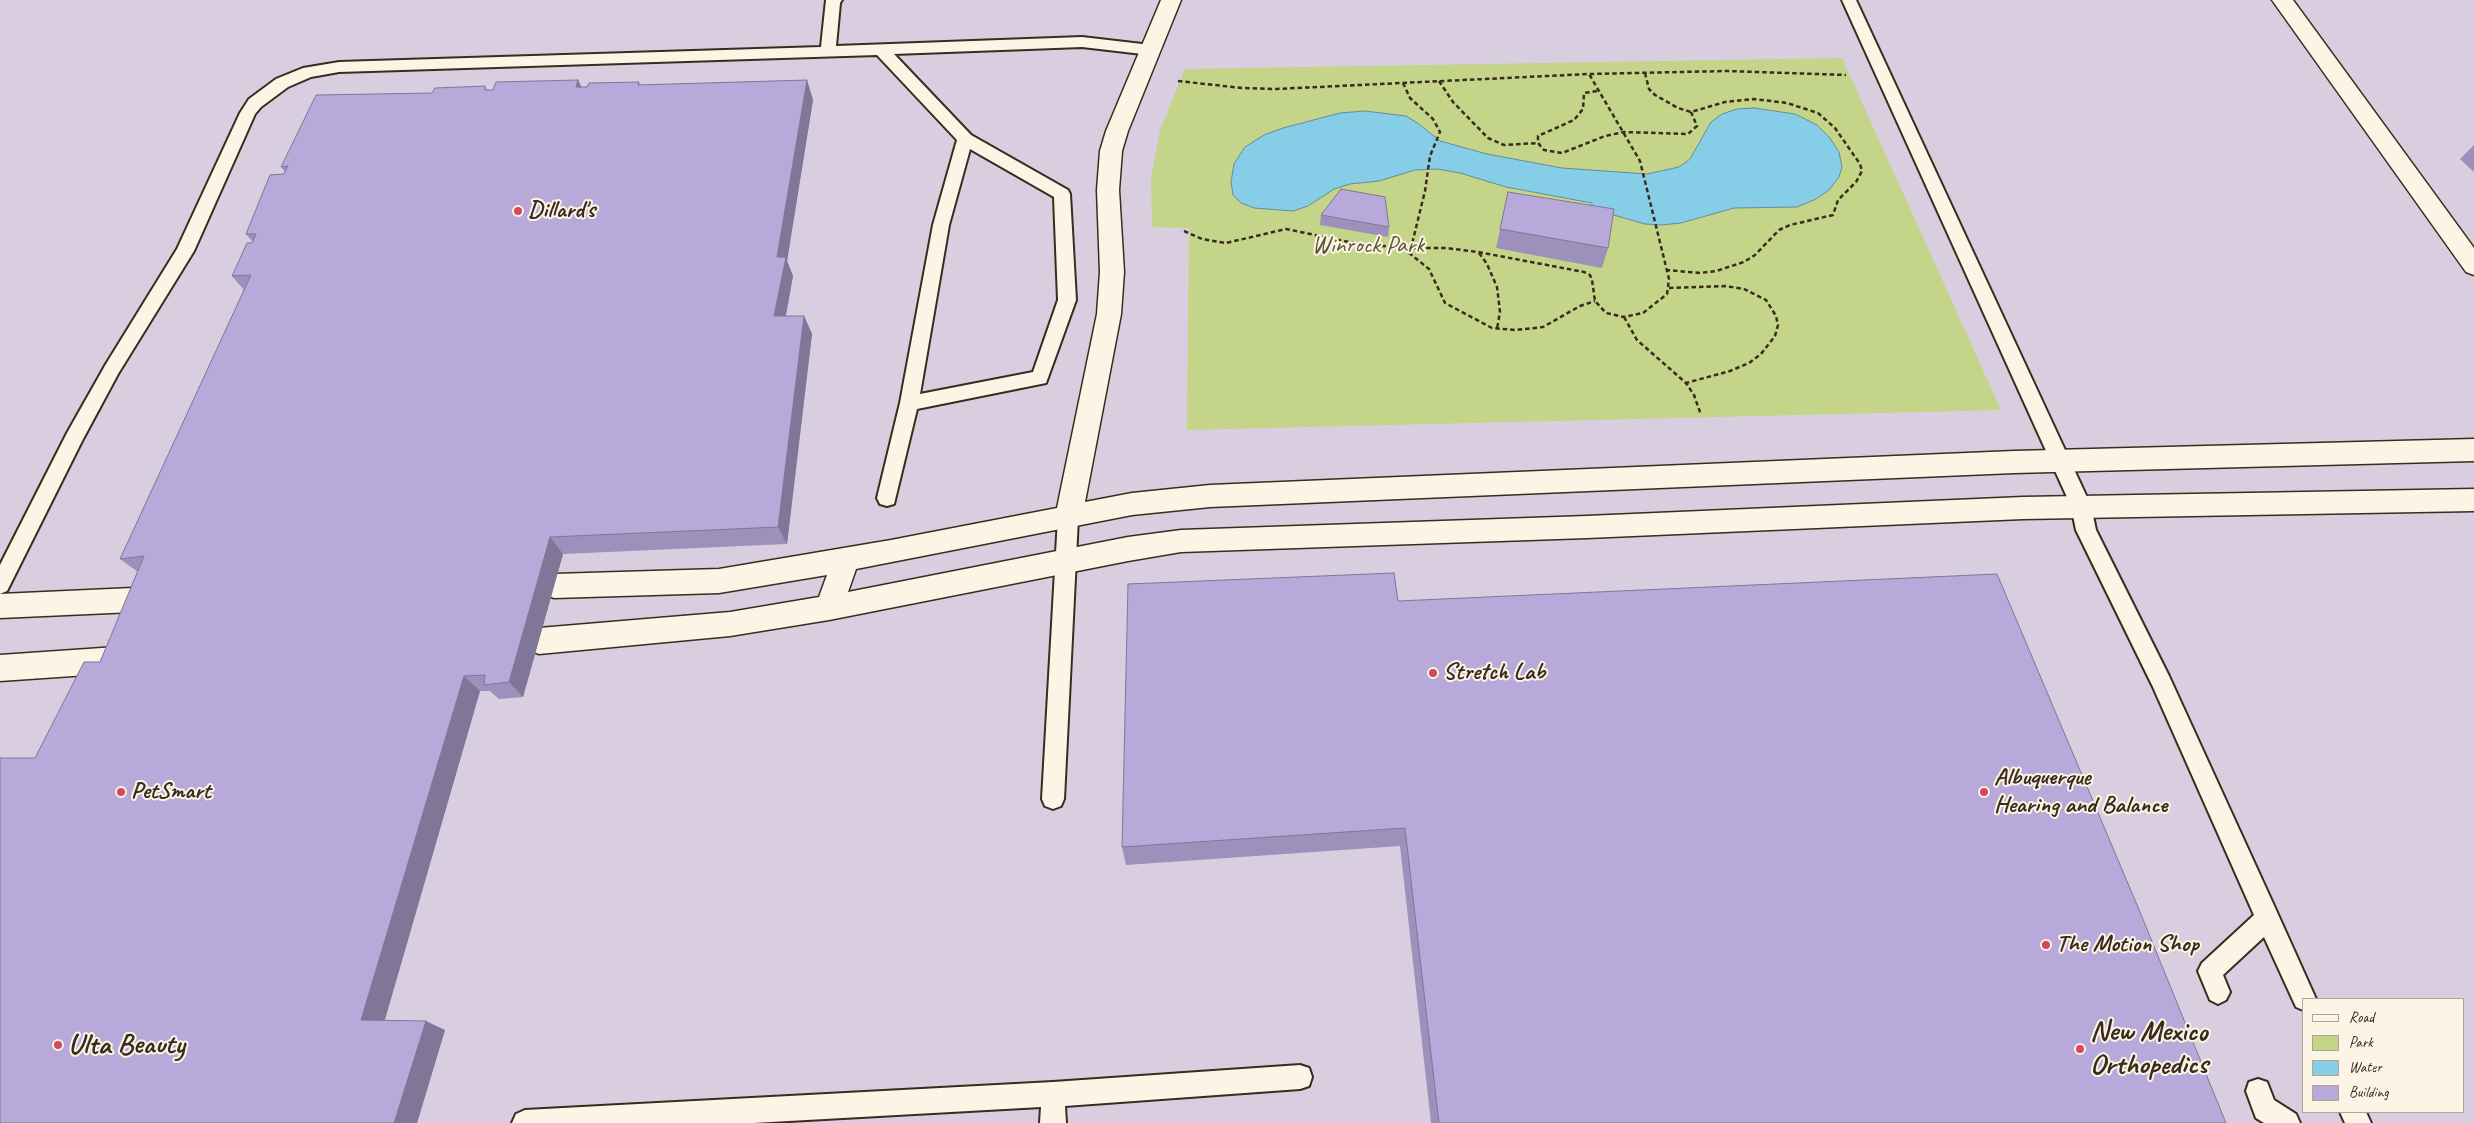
<!DOCTYPE html>
<style>
body{margin:0}
#map{position:relative;width:2474px;height:1123px;overflow:hidden;background:#e7dee1;font-family:Caveat,sans-serif}
canvas{display:block}
.legend{position:absolute;left:2302px;top:998px;width:162px;height:115px;box-sizing:border-box;background:#fcf5e5;border:1px solid #afa495;margin:0;padding:6px 9px;list-style:none;font-size:15px;color:#3b2a1e}
.legend li{display:flex;align-items:center;gap:10px;height:25px}
.legend b{width:25px;border:1px solid #afa495}
</style>
<div id="map">
<canvas width="2474" height="1123"></canvas>
<ul class="legend">
<li><b style="height:6px;background:#fcf5e5"></b>Road</li>
<li><b style="height:14px;background:#c4d488"></b>Park</li>
<li><b style="height:14px;background:#86cde8"></b>Water</li>
<li><b style="height:14px;background:#b7a9d9"></b>Building</li>
</ul>
</div>
<script>
const context = document.querySelector('canvas').getContext('2d');
context.lineJoin = 'round';
function paint(path, color) {
  context.fillStyle = color;
  context.fill(path, 'evenodd');
}
function poly(rows) {
  const path = new Path2D();
  for (const r of rows) {
    path.moveTo(r[0], r[1]);
    for (let i = 2; i < r.length; i += 2) path.lineTo(r[i], r[i + 1]);
  }
  return path;
}
function stroke(path, color, width, dash) {
  context.strokeStyle = color;
  context.lineWidth = width;
  context.lineCap = dash ? 'butt' : 'round';
  context.setLineDash(dash || []);
  context.stroke(path);
}
function write(font, color, halo, rows, align = 'center') {
  context.font = font + ' Caveat,sans-serif';
  context.lineWidth = 4;
  context.setLineDash([]);
  context.textBaseline = 'middle';
  context.strokeStyle = halo;
  context.fillStyle = color;
  for (const [text, x, y, turn = 0] of rows) {
    context.save();
    context.translate(x, y);
    context.rotate((+turn || 0) * Math.PI / 180);
    context.textAlign = isNaN(turn) ? turn : align;
    if (halo) context.strokeText(text, 0, 0);
    context.fillText(text, 0, 0);
    context.restore();
  }
}
paint(poly([
 [0,0,2474,0,2474,1123,0,1123],
 [2303,999,2463,999,2463,1112,2303,1112]
]), '#d9cedf');
paint(poly([
 [1842,58,2001,410,1187,430,1189,228,1152,227,1151,178,1160,130,1185,69]
]), '#c4d488');
const water = poly([
 [1754,108,1795,114,1817,125,1830,138,1839,152,1842,167,1839,177,1829,190,1816,199,1797,207,1734,208,1681,223,1661,225,1645,224,1610,214,1592,207,1592,203,1506,187,1460,173,1437,169,1415,170,1379,181,1350,184,1334,189,1308,206,1293,211,1254,208,1241,203,1233,195,1231,182,1234,164,1245,147,1264,135,1283,128,1340,113,1365,111,1406,116,1419,124,1440,141,1487,154,1562,168,1647,174,1679,167,1690,159,1711,122,1722,114,1737,109,1754,108]
]);
paint(water, '#86cde8');
stroke(water, '#688c97', 1);
const lane = poly([
 [826,0,842,0,840,3,836,46,1082,37,1151,45,1159,50,1151,55,1082,47,894,54,971,135,1068,190,1070,194,1076,300,1046,383,917,409,894,504,887,506,880,504,877,498,900,403,933,225,957,140,877,55,339,72,311,77,288,87,261,107,255,114,194,251,118,374,82,441,7,591,0,594,0,565,67,433,106,364,177,249,240,113,249,99,276,79,303,68,339,62,821,47,826,0],
 [970,149,1054,197,1058,300,1033,372,920,394,949,225,970,149],
 [1842,0,1856,0,2091,506,2096,530,2169,676,2276,910,2316,999,2303,999,2303,1010,2296,1007,2264,937,2223,975,2230,992,2226,1000,2218,1004,2210,1000,2198,971,2202,963,2254,915,2153,687,2076,530,2071,506,1842,0],
 [1068,510,1075,512,1078,518,1064,799,1061,806,1053,809,1045,806,1042,799,1058,518,1061,512,1068,510],
 [1300,1065,1309,1068,1312,1077,1309,1086,1300,1089,1065,1106,1066,1123,1040,1123,1041,1107,753,1123,512,1123,516,1114,525,1110,1053,1082,1300,1065],
 [2258,1079,2267,1082,2274,1100,2296,1114,2300,1123,2264,1123,2256,1118,2246,1091,2249,1082,2258,1079],
 [2340,1112,2366,1112,2371,1123,2345,1123,2340,1112]
]);
const street = poly([
 [1161,0,1181,0,1128,131,1122,151,1119,190,1124,272,1121,314,1085,502,1132,493,1210,485,2014,451,2474,439,2474,461,2014,473,1210,507,1132,515,856,569,848,592,1128,537,1181,530,1587,516,2023,497,2474,489,2474,511,2023,519,1587,538,1181,552,1128,561,829,620,730,636,539,654,529,650,525,641,529,632,539,628,730,612,819,597,827,575,719,593,554,598,544,594,540,586,544,578,554,574,719,569,891,540,1057,508,1097,314,1100,272,1097,190,1100,151,1106,131,1161,0],
 [2272,0,2293,0,2474,248,2474,275,2466,272,2272,0],
 [155,587,165,590,169,599,165,608,155,611,0,618,0,594,155,587],
 [131,646,141,650,145,659,141,668,131,672,0,681,0,655,131,646]
]);
stroke(lane, '#3b2a1e', 4);
stroke(street, '#3b2a1e', 3);
stroke(poly([
 [1645,73,1649,89,1655,95,1678,108,1691,112,1725,102,1754,99,1787,103,1818,113,1835,128,1860,164,1862,171,1856,182,1838,200,1833,215,1790,225,1779,230,1755,255,1744,262,1716,271,1700,273,1667,270],
 [1178,81,1242,88,1276,89,1589,74,1727,71,1846,75],
 [1439,81,1453,102,1488,138,1504,145,1538,143],
 [1403,83,1410,98,1433,119,1440,132,1430,156,1425,191,1411,248],
 [1597,91,1584,93,1583,109,1574,120,1538,136,1538,143,1544,150,1562,153,1605,136,1624,132,1688,134,1697,126,1691,112],
 [1184,231,1202,239,1226,243,1286,229,1349,242,1402,248,1446,248,1478,252,1584,272,1590,275,1592,280,1595,301,1606,313,1624,317,1643,313,1667,294,1669,279,1640,161,1589,74],
 [1403,248,1429,269,1445,303,1492,328,1516,330,1543,327,1580,306,1595,301],
 [1479,253,1487,264,1497,287,1500,312,1497,329],
 [1669,288,1725,286,1744,289,1766,300,1776,316,1778,325,1775,336,1761,354,1749,363,1730,371,1686,383],
 [1624,317,1637,340,1686,383,1694,395,1701,415]
]), '#3b2a1e', 2.5, [4.5, 3]);
paint(lane, '#fcf5e5');
paint(street, '#fcf5e5');
paint(poly([
 [578,80,581,87,587,87,639,82,640,85,807,80,813,100,787,261,793,276,786,316,804,316,812,334,787,544,563,554,523,697,499,699,490,691,480,691,384,1021,445,1030,417,1123,35,758,100,662,138,572,120,559,244,290,232,276,253,242,246,234,285,172,281,167,485,86,487,90,493,90],
 [2474,145,2474,172,2460,159],
 [1508,192,1608,248,1602,268,1496,248],
 [1321,215,1389,227,1388,237,1320,225],
 [1398,601,2226,1123,1431,1123,1400,846,1126,865,1122,847]
]), '#9d91bb');
paint(poly([
 [578,80,588,100,576,87],
 [807,80,813,100,787,261,793,276,782,335,774,316,777,257],
 [804,316,812,334,787,544,778,527],
 [550,537,563,554,523,697,509,682],
 [464,676,480,691,382,1030,361,1020],
 [426,1021,445,1030,417,1123,394,1123]
]), '#807698');
const building = poly([
 [578,80,576,87,587,87,589,83,639,82,638,85,807,80,777,257,786,257,774,316,804,316,778,527,550,537,509,682,484,685,485,675,464,676,361,1020,426,1021,394,1123,0,1123,0,758,35,758,84,662,100,662,144,556,120,559,251,275,232,276,247,243,252,243,256,234,246,234,270,175,284,174,288,166,281,167,316,95,432,93,435,88,485,86,485,90,493,90,496,82,578,80],
 [1341,189,1385,197,1389,227,1321,215,1341,189],
 [1508,192,1614,209,1608,248,1500,229,1508,192],
 [1394,573,1398,601,1997,574,2140,912,2226,1123,1439,1123,1405,828,1122,847,1128,584,1394,573]
]);
paint(building, '#b7a9d9');
stroke(building, '#807698', 1);
for (const [x, y, r, color] of [
 [518,211,5,"#d1495b"],
 [1433,673,5,"#d1495b"],
 [121,792,5,"#d1495b"],
 [1984,792,5,"#d1495b"],
 [2046,945,5,"#d1495b"],
 [58,1045,5,"#d1495b"],
 [2080,1049,5,"#d1495b"]
]) {
  const dot = new Path2D();
  dot.arc(x, y, r, 0, 2 * Math.PI);
  context.fillStyle = color;
  context.fill(dot);
  stroke(dot, '#fcf5e5', 2);
}
write('bold 24px', '#3b2a1e', '#fcf5e5', [
 ["Dillard's",528,211],
 ["Stretch Lab",1443,673],
 ["Albuquerque",1994,778],
 ["Hearing and Balance",1994,806],
 ["PetSmart",131,792],
 ["The Motion Shop",2056,945]
], 'left');
write('24px', '#5d5438', '#fcf5e5', [
 ["Winrock Park",1368,246]
]);
write('bold 29px', '#3b2a1e', '#fcf5e5', [
 ["New Mexico",2090,1032],
 ["Orthopedics",2090,1065],
 ["Ulta Beauty",68,1045]
], 'left');
</script>
